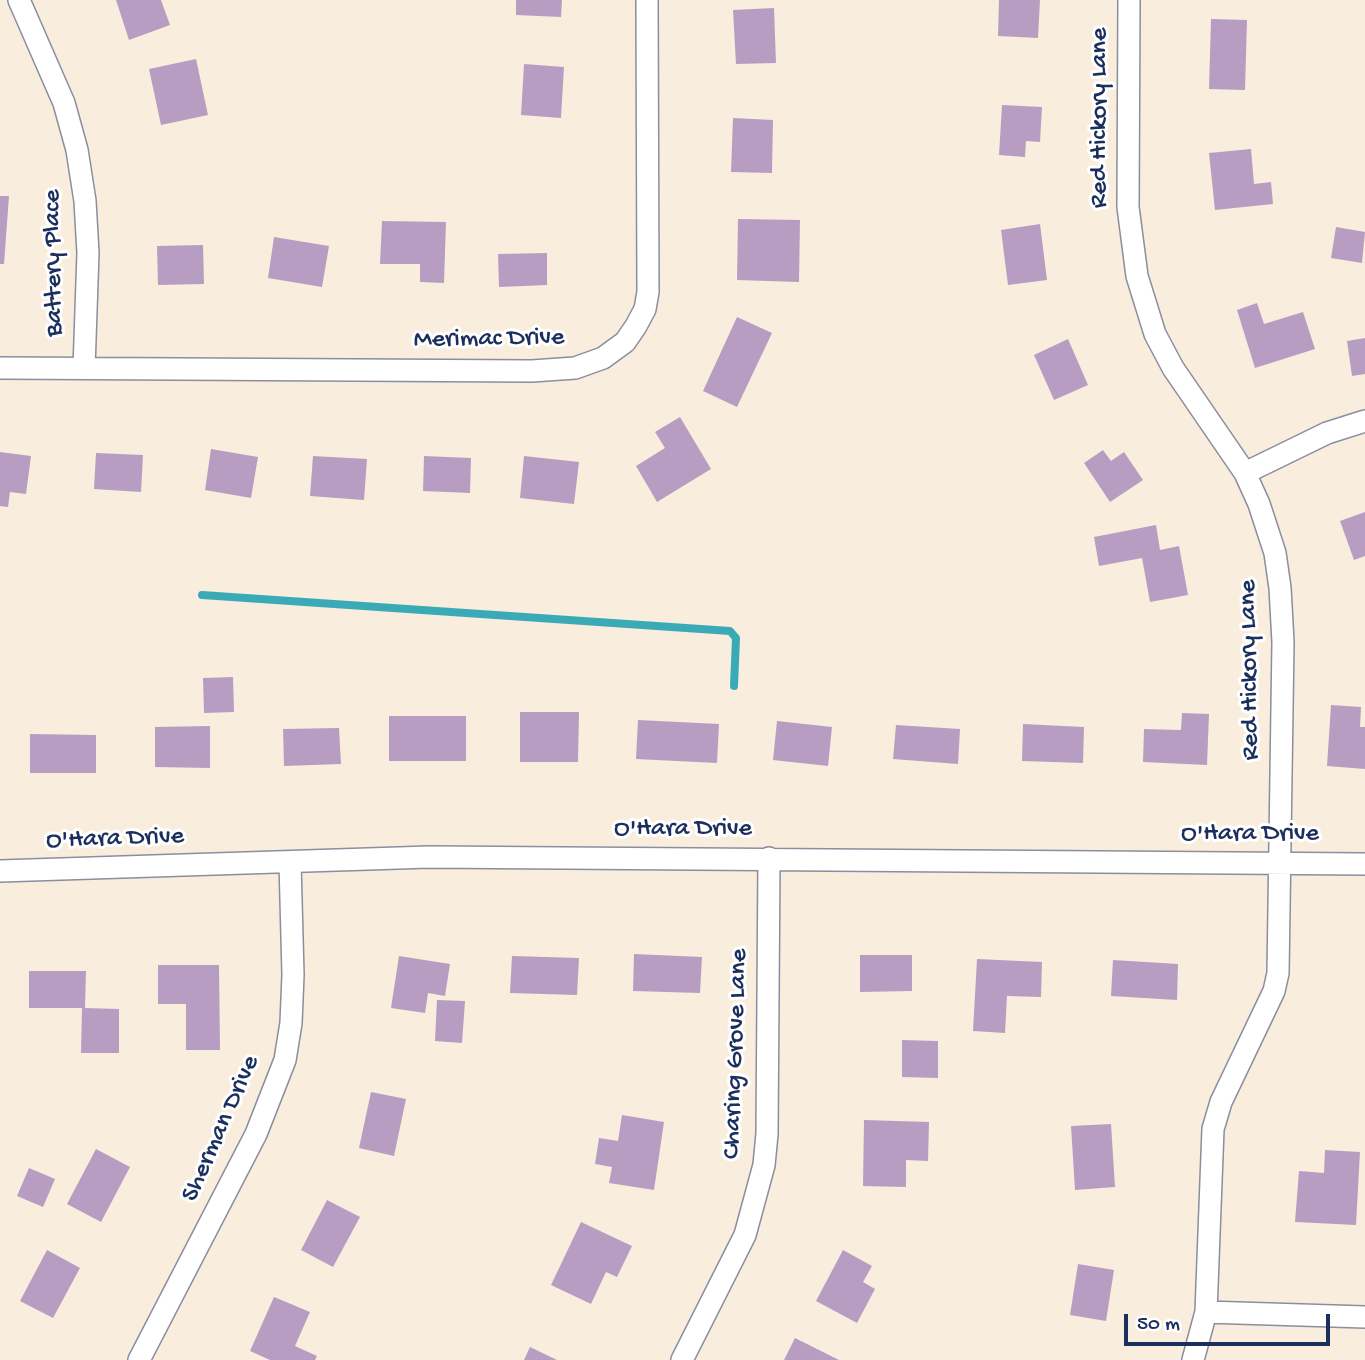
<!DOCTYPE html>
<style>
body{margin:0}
#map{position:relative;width:1365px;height:1360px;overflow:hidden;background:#f9eddd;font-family:"Gochi Hand",sans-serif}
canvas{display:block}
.scale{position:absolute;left:1124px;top:1314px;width:206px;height:32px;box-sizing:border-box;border:4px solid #1b2f5e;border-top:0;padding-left:9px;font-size:21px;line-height:24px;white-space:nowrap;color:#1b2f5e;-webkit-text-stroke:5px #fff;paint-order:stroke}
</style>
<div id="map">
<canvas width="1365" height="1360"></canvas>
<div class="scale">50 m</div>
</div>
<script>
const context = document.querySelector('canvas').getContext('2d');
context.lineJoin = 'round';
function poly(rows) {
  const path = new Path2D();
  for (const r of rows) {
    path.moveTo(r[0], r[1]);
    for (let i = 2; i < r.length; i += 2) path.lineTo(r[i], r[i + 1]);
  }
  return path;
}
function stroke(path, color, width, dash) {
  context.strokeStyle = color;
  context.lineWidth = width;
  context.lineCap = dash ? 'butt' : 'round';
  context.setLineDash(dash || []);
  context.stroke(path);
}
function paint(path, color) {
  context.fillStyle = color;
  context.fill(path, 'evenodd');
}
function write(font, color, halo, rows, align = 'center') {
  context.font = font + ' "Gochi Hand",sans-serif';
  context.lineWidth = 6;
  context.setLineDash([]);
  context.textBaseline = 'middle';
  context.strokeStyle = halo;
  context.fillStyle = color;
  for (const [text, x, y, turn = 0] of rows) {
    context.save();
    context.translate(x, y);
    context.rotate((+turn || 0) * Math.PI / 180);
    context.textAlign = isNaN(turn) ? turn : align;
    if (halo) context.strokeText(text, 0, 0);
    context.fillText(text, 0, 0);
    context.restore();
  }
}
stroke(poly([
 [202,595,730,631,736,638,734,686]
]), '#3aabb6', 8);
paint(poly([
 [116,0,161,0,170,25,129,40],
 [516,0,562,0,561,17,516,15],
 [999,0,1040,0,1038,38,998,36],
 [774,8,776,63,736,64,733,10],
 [1211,19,1247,20,1245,90,1209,89],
 [196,59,208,115,161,125,149,69],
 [524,64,564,67,561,118,521,115],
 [1002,105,1042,107,1040,142,1026,141,1025,157,999,155],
 [733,118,773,120,772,173,731,172],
 [1251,149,1254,184,1271,182,1273,204,1215,210,1209,153],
 [0,196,9,196,4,264,0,264],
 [738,219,800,220,799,282,737,280],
 [382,221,446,222,444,283,420,282,420,264,380,264],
 [1040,224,1047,280,1008,285,1001,230],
 [1336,227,1365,232,1362,263,1331,258],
 [274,237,329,246,322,287,268,278],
 [203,245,204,284,158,285,157,246],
 [547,253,547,285,499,287,498,254],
 [1257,303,1264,324,1303,312,1315,349,1255,368,1237,310],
 [737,317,772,333,737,407,703,391],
 [1365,338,1365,374,1352,376,1347,341],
 [1068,339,1088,385,1054,400,1034,355],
 [680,417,711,469,657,502,636,466,665,448,655,432],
 [211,449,258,457,251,498,205,490],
 [1103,450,1111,461,1124,452,1143,480,1110,502,1084,463],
 [0,452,31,456,26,494,10,492,8,507,0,506],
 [96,453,143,455,141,492,94,489],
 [313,456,367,459,364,500,310,496],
 [424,456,471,458,470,493,423,491],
 [524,456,579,462,574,504,520,498],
 [1365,512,1365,556,1354,560,1340,521],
 [1156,525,1160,550,1179,546,1188,595,1150,602,1142,558,1099,566,1094,537],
 [233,677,234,712,204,713,203,678],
 [1331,705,1361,707,1360,727,1365,727,1365,769,1327,766],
 [520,712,579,712,578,762,520,762],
 [1182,713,1209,714,1207,765,1143,762,1144,729,1181,730],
 [389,716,466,716,466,761,389,761],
 [638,720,719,724,717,763,636,759],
 [777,721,832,727,828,766,773,760],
 [1023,724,1084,727,1083,763,1022,761],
 [896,725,960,729,958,764,893,759],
 [210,726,210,768,155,767,155,727],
 [339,728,341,764,284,766,283,729],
 [30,734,96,735,96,773,30,773],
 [634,954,702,957,700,993,633,991],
 [860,955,912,955,912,991,860,992],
 [399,956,450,964,445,996,428,993,425,1013,391,1008],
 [512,956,579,958,577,995,510,993],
 [977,959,1042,962,1041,997,1007,996,1005,1033,973,1031],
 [1113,960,1178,964,1177,1000,1111,996],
 [158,965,219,965,220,1050,186,1050,186,1004,158,1004],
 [29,971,86,971,85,1008,119,1009,119,1053,81,1053,82,1008,29,1008],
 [437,1000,465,1001,462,1043,435,1041],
 [902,1040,938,1041,938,1078,902,1077],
 [371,1092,406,1099,394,1156,359,1148],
 [622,1115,664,1122,654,1190,609,1183,612,1167,595,1164,599,1138,618,1141],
 [864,1120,929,1122,928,1161,906,1160,906,1187,863,1186],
 [1111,1124,1115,1187,1075,1190,1071,1126],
 [96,1149,130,1167,101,1222,67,1204],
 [1325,1150,1360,1152,1356,1225,1295,1222,1299,1171,1324,1173],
 [29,1168,55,1179,43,1207,17,1196],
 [327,1200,360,1217,333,1267,301,1250],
 [581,1222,632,1246,617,1277,606,1272,591,1304,551,1285],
 [47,1250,80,1268,53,1318,20,1301],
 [843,1250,872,1266,863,1282,875,1289,857,1323,816,1301],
 [1078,1264,1114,1270,1106,1321,1070,1315],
 [274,1297,310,1312,295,1346,317,1356,315,1360,270,1360,250,1351],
 [795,1338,839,1360,784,1360],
 [530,1347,557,1360,524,1360]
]), '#b89dc3');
const street = poly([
 [19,0,64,103,77,150,85,201,88,253,84,368],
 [1129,0,1128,207,1137,276,1155,334,1173,368,1245,473,1259,504,1275,553,1280,588,1283,642,1278,973,1274,991,1221,1102,1213,1129,1206,1312,1193,1360],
 [0,368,532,371,575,368,603,358,625,342,636,326,645,309,648,292,647,0],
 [1245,473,1327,433,1365,421],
 [0,871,429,857,1365,864],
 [1206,1312,1365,1317],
 [139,1360,256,1134,285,1060,291,1023,293,975,290,862],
 [682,1360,745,1235,764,1165,767,1134,769,858]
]);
stroke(street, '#8a8e9e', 24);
stroke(street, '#fff', 21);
write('26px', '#1b2f5e', '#fff', [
 ["Red Hickory Lane",1101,118,-90],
 ["Battery Place",55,263,-91],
 ["Merimac Drive",489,340,-1],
 ["Red Hickory Lane",1251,670,-91],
 ["O'Hara Drive",683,830],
 ["O'Hara Drive",1250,835],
 ["O'Hara Drive",115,840,-2],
 ["Charing Grove Lane",737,1054,-88],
 ["Sherman Drive",222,1129,-66]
]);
</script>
